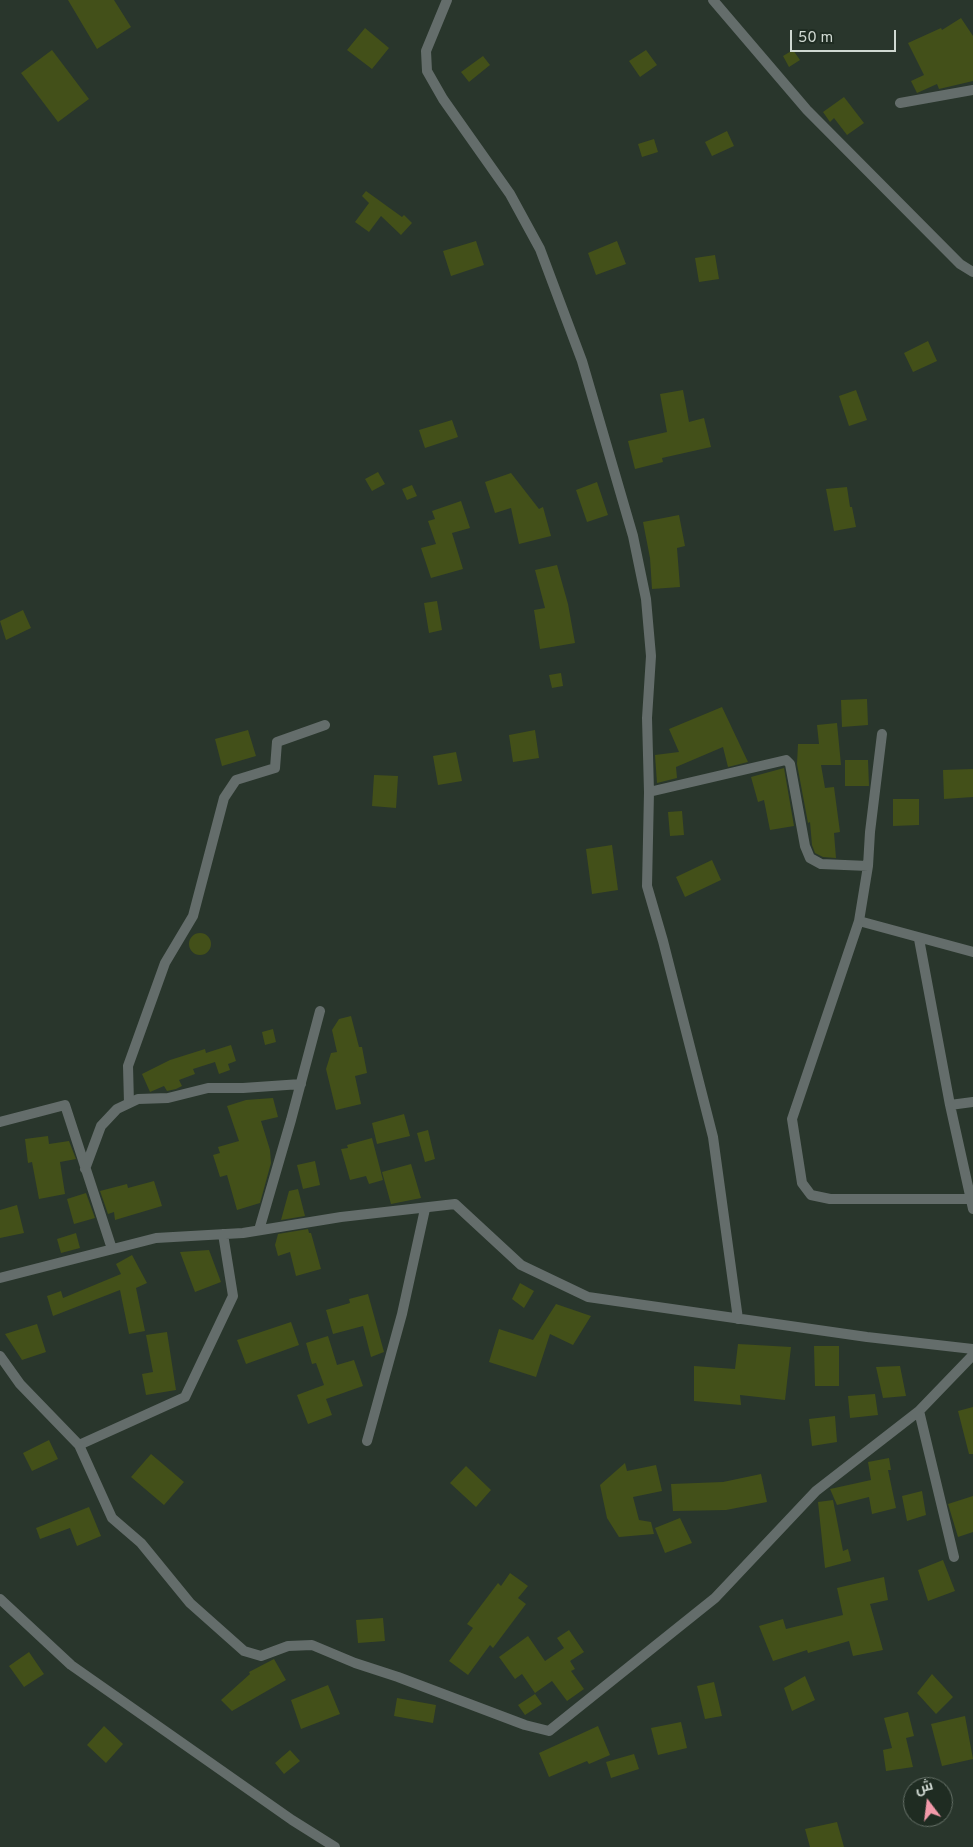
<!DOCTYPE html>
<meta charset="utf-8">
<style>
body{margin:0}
#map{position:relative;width:973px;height:1847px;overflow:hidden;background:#29362c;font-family:Overpass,Cairo,sans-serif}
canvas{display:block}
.north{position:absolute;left:903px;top:1777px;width:50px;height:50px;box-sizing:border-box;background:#1f2c22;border:1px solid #667168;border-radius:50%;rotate:345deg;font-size:14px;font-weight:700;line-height:20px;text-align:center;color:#d0d9d2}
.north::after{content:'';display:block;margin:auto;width:18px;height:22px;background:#f39aaa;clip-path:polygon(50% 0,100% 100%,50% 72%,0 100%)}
.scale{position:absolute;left:790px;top:30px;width:106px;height:22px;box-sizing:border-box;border:2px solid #d0d9d2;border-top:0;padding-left:6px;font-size:15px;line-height:18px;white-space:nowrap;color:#d0d9d2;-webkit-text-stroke:4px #1f2c22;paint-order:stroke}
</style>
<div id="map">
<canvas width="973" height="1847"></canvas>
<div class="north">ش</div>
<div class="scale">50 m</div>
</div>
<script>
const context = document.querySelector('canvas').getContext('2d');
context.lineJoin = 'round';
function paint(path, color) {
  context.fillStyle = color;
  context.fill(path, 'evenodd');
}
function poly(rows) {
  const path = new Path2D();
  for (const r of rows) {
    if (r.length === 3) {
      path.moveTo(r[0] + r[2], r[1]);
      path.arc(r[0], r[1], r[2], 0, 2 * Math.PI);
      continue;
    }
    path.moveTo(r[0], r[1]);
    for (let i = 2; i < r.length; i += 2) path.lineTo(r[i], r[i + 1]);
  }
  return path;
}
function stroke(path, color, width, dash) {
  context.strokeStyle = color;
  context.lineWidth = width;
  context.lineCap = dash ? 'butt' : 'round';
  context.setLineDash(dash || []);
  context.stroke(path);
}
paint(poly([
 [68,0,114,0,131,27,97,49],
 [961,18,973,36,973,81,939,89,937,84,917,93,911,81,924,75,908,43,941,28,942,30],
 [365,28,389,48,372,69,347,50],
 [52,50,89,99,58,122,21,73],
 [646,50,657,65,640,77,629,61],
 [793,50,800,60,789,67,783,56],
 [483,56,490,65,469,82,461,72],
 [844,97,864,123,847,135,834,118,830,122,823,112],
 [727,131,734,146,712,156,705,142],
 [654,139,658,152,642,157,638,144],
 [366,191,402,217,404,215,412,223,401,235,381,216,369,232,355,222,369,203,362,196],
 [476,241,484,265,451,276,443,251],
 [617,241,626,264,596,275,588,253],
 [715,255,719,279,699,282,695,258],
 [928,341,937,361,913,372,904,353],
 [683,390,689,422,704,418,711,447,662,458,663,462,635,469,628,441,667,432,660,394],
 [856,390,867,420,849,426,839,396],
 [452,420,458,437,425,448,419,430],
 [378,472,385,484,372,491,365,479],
 [511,473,539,509,543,507,551,536,519,544,511,508,495,513,485,482],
 [597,482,608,515,587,522,576,490],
 [412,485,417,496,407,500,402,489],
 [847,487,850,507,852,507,856,527,834,531,826,489],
 [461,501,470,528,452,533,463,569,431,578,421,548,436,544,428,521,435,519,432,511],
 [679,515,685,546,677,548,680,587,652,589,650,558,643,522],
 [557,565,568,604,575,643,540,649,534,610,545,608,535,570],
 [437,601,442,630,429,633,424,603],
 [23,610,31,628,6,640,0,621],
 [561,673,563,686,552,688,549,675],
 [867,699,868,725,842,727,841,700],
 [722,707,748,762,728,767,723,747,676,767,677,778,657,783,655,755,679,752,669,729],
 [837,723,841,765,821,765,825,788,834,787,840,832,834,833,836,858,823,857,815,853,812,845,810,822,808,823,797,764,798,744,819,744,817,725],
 [248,730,256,756,222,766,215,739],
 [535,730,539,758,513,762,509,735],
 [456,752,462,781,438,785,433,756],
 [845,760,868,760,869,786,845,786],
 [784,768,794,826,770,830,764,800,758,802,751,777],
 [973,769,973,797,944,799,943,770],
 [374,775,398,776,396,808,372,806],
 [893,799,919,799,919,825,893,826],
 [682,811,684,835,670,836,668,812],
 [612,845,618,890,592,894,586,849],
 [712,860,721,880,685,897,676,877],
 [200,944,11],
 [351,1016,359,1047,362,1047,367,1073,355,1076,361,1104,336,1110,326,1069,331,1053,337,1052,332,1030,339,1019],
 [273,1029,276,1042,265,1045,262,1032],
 [231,1045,236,1061,228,1064,230,1070,219,1074,215,1062,193,1069,195,1074,179,1080,182,1086,176,1089,167,1091,164,1086,150,1092,142,1074,170,1060,205,1049,206,1053],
 [273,1098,278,1117,261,1121,270,1150,271,1163,260,1203,237,1210,227,1175,220,1177,213,1155,220,1153,218,1147,239,1141,227,1106,246,1100],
 [404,1114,410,1136,377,1144,372,1123],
 [428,1130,435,1159,425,1162,417,1133],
 [48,1136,49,1144,69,1141,76,1159,60,1162,65,1194,39,1199,32,1162,28,1163,25,1139],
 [372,1138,383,1180,369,1184,366,1176,350,1180,341,1149,348,1148,347,1145],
 [315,1161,320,1185,303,1189,297,1165],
 [411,1164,421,1198,391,1204,382,1172],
 [154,1181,162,1206,115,1220,114,1212,108,1214,100,1191,127,1184,128,1188],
 [298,1189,305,1216,281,1220,289,1191],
 [86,1193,95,1218,74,1224,67,1199],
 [17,1205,24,1233,0,1238,0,1210],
 [308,1229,309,1233,311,1233,321,1269,296,1276,290,1252,278,1256,275,1245,278,1234],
 [76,1233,80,1248,61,1253,57,1239],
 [209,1250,221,1282,195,1292,180,1252],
 [132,1255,147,1283,136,1288,145,1331,129,1334,120,1290,53,1316,47,1296,61,1291,63,1298,121,1274,116,1264],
 [520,1283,534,1291,524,1308,512,1299],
 [368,1294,384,1352,371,1357,363,1326,333,1334,326,1310,350,1303,349,1299],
 [556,1304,591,1316,573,1345,550,1334,536,1377,489,1362,499,1329,533,1340],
 [291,1322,299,1345,246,1364,237,1340],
 [37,1324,46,1352,22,1360,5,1334],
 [167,1332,176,1390,146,1395,142,1374,153,1372,146,1335],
 [328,1336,337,1365,354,1360,363,1386,326,1399,332,1415,308,1424,297,1395,324,1385,316,1363,312,1364,306,1343],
 [738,1344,791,1347,785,1400,740,1395,741,1405,694,1401,694,1366,735,1369],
 [814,1346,839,1346,839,1386,815,1386],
 [900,1366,906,1396,883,1398,876,1367],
 [875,1394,878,1415,850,1418,848,1396],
 [973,1407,973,1454,969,1454,958,1411],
 [835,1416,837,1442,812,1446,809,1419],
 [49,1440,58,1459,32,1471,23,1453],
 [151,1454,184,1482,164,1505,131,1477],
 [889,1458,891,1470,888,1470,896,1508,872,1514,869,1497,837,1505,830,1489,871,1480,868,1462],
 [625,1463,627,1471,656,1465,662,1491,633,1497,639,1520,651,1522,654,1534,619,1537,607,1518,600,1485],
 [466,1466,491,1490,476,1507,450,1483],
 [761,1474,767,1502,726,1510,673,1511,671,1484,723,1482],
 [922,1491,926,1515,907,1521,902,1496],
 [973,1496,973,1532,958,1537,948,1504],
 [833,1500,843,1551,848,1549,851,1561,825,1568,818,1502],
 [89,1507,101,1536,77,1546,70,1528,40,1539,36,1528],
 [680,1518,692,1543,665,1553,655,1528],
 [943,1560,955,1591,928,1601,918,1570],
 [510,1573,528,1586,518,1598,526,1604,493,1648,490,1645,468,1675,449,1661,473,1628,467,1624,498,1583,501,1586],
 [884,1577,888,1600,870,1604,883,1650,853,1656,849,1641,808,1653,807,1650,773,1661,759,1626,783,1619,786,1629,843,1615,837,1588],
 [383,1618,385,1641,358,1643,356,1620],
 [569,1630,584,1652,570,1661,575,1669,571,1671,584,1689,567,1701,552,1681,535,1693,522,1674,515,1679,499,1657,528,1636,545,1661,564,1648,557,1638],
 [29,1652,44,1674,24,1687,9,1666],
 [274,1659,286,1680,232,1711,221,1700,250,1674,249,1672],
 [932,1674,953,1697,936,1714,917,1693],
 [805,1676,815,1700,792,1711,784,1688],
 [714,1682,722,1716,705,1719,697,1686],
 [328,1685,340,1714,301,1729,291,1700],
 [535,1694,542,1704,525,1715,518,1705],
 [397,1698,436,1705,433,1723,394,1716],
 [908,1712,914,1736,906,1738,913,1767,886,1771,883,1750,892,1748,884,1718],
 [965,1716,973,1759,942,1766,931,1724],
 [681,1722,687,1748,658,1755,651,1728],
 [104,1726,123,1744,106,1763,87,1745],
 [598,1726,610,1755,589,1764,587,1761,549,1777,539,1753],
 [290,1750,300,1761,284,1774,275,1763],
 [634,1754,639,1769,611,1778,606,1762],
 [837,1822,844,1847,810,1847,805,1829]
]), '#435019');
stroke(poly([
 [447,0,426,51,427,71,443,99,510,194,540,249,582,361,633,536,646,599,651,656,647,718,649,792,647,886,663,941,713,1137,738,1319],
 [713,0,807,110,960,264,973,272],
 [900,103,973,90],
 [882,734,870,832,868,866,859,921,792,1119,802,1183,811,1195,830,1199,973,1199],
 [649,792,786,760,790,764,805,846,810,858,821,864,868,866],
 [859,921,973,952],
 [919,939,950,1105,973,1209],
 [129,1103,128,1066,165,963,193,916,224,798,236,780,275,768,277,742,325,725],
 [950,1105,973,1102],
 [0,1122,65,1105,112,1249],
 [85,1169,101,1126,117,1109,138,1099,168,1098,208,1088,243,1088,301,1084],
 [259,1230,291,1120,320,1011],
 [0,1278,156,1238,243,1233,341,1217,455,1204,521,1265,588,1297,867,1337,973,1349],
 [0,1356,20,1384,79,1445,112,1518,141,1543,190,1603,244,1651,261,1656,288,1646,312,1645,355,1663,398,1677,525,1725,549,1731,715,1598,816,1491,919,1411,973,1355],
 [919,1411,954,1557],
 [367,1441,402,1314,425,1209],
 [79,1445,185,1397,233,1296,223,1234],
 [0,1599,71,1665,292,1820,335,1847]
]), '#646d6b', 10);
</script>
